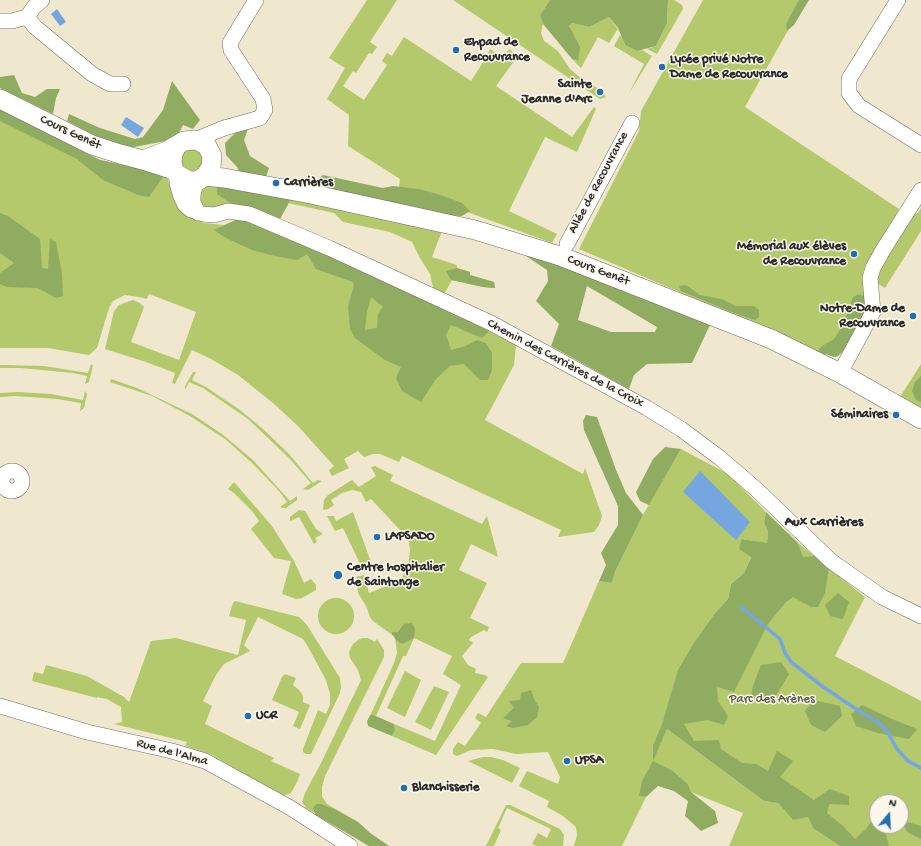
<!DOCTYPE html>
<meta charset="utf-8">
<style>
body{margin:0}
#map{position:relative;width:921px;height:846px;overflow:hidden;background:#f0e8ce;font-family:"Gochi Hand",sans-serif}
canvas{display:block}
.north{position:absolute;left:869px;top:794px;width:40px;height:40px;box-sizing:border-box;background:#fbf7ec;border:1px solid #a8a59f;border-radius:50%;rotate:18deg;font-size:11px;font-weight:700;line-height:16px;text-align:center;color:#2b2b2b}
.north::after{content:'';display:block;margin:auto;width:14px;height:18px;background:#1f6fb2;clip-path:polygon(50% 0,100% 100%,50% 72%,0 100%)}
</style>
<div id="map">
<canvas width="921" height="846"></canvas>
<div class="north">N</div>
</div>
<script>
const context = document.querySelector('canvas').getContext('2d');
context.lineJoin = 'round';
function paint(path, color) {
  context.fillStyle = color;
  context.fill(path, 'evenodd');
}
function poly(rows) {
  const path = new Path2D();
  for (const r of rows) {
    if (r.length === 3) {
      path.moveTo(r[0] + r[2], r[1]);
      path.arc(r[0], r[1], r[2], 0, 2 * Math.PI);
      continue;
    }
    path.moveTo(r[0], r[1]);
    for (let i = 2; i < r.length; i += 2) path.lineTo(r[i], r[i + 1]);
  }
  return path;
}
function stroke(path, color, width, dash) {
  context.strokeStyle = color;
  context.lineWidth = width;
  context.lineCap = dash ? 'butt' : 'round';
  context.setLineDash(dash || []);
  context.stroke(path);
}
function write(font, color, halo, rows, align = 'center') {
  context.font = font + ' "Gochi Hand",sans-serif';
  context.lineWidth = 3;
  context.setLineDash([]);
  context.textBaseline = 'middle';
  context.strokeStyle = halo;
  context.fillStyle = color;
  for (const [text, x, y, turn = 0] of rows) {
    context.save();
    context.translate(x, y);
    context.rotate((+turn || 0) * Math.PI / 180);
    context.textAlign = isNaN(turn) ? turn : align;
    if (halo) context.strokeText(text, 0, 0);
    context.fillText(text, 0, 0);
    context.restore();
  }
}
paint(poly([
 [367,0,397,0,370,42,377,47,372,54,369,53,356,73,353,71,343,86,364,100,387,65,382,61,387,53,392,56,404,37,471,81,487,56,490,49,503,58,509,49,518,56,496,86,572,137,594,107,596,109,577,152,545,137,509,211,557,234,552,243,399,187,400,179,348,146,349,115,327,99,345,68,329,58],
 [453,0,550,0,540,15,543,24,541,33,544,41,558,51,570,69,583,80,589,82,603,92,606,97,600,99],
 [668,0,674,0,682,5,683,9,657,54,647,49,656,46,667,23],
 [703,0,805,0,745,107,899,209,863,272,867,302,838,356,834,357,826,354,822,356,733,315,579,249,639,131,641,111],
 [609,17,619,31,617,30,609,43,598,37,581,68,572,59,577,61,569,26,572,23,589,27],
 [620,35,621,36,625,45,637,51,642,50,652,56,628,95,644,64,614,46],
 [0,109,100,160,165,174,177,198,192,217,204,223,224,225,238,219,489,331,516,345,514,365,485,420,583,474,585,468,602,516,599,525,594,532,558,537,561,530,402,456,399,462,380,454,373,454,364,457,358,451,344,459,349,468,332,476,329,470,334,466,298,426,273,403,238,375,211,359,192,350,175,384,172,383,175,373,146,362,105,349,114,311,119,305,133,300,140,303,144,307,131,342,179,360,196,312,149,294,147,299,139,297,125,295,113,301,109,308,97,348,89,355,48,348,0,348],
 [192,160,11],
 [214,182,230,203,239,205,208,209,203,206,198,202,198,190],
 [291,199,442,231,432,257,457,265,457,268,470,272,470,275,494,282,495,288,483,287,452,280,442,298,434,292,430,274,420,258,412,242,390,232,343,222,334,213,288,203],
 [921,208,921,231,885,288,877,283,877,272,909,215,918,213],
 [91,364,93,366,89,382,85,384,87,376,73,373,21,368,0,368,0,365,2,365,44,366,88,373],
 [921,364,921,409,900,397],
 [193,372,196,372,192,380,206,387,240,410,263,429,289,454,313,483,318,480,322,481,308,490,303,489,311,483,288,457,248,419,203,388,189,382,185,390,185,386],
 [111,379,137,388,192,414,222,434,253,460,290,501,297,496,297,500,286,508,283,508,280,507,287,502,279,491,251,462,225,439,190,416,152,396,110,382],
 [85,391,87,394,84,408,80,411,81,403,57,399,15,396,0,397,0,393,18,392,51,394,83,400],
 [681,449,728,474,766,512,764,522,768,532,767,544,743,539,751,556,744,573,731,584,728,599,716,612,663,721,653,745,653,759,667,729,764,801,778,803,793,820,808,816,670,725,788,533,797,542,865,597,835,656,921,701,921,846,853,846,814,829,840,846,729,846,743,813,691,792,688,784,673,771,639,796,646,797,622,846,574,846,577,835,576,827,563,816,547,807,549,801,519,786,527,771,558,784,560,777,548,752,516,754,493,749,471,750,457,756,453,754,453,749,458,742,465,746,481,723,475,718,478,713,486,717,521,663,563,663,599,581,612,583,615,572,643,515],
 [877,802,901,802,901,826,877,826],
 [375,466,393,475,390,481,482,524,487,516,498,557,471,544,459,570,487,583,470,618,489,627,487,632,484,630,471,637,469,640,473,643,462,656,468,665,476,669,475,673,485,675,488,677,436,755,392,736,395,730,394,724,435,741,461,685,443,674,452,656,414,638,406,656,403,656,376,716,371,714,394,663,397,653,395,637,373,621,370,617,366,606,358,593,356,577,364,575,369,593,394,583,403,576,408,567,410,550,409,542,401,531,371,499,366,502,361,492,352,490,342,493,331,500,334,505,328,509,323,510,324,500,328,495,352,480,359,487,376,476,371,467],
 [234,482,272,526,294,561,304,583,311,579,316,585,316,590,302,598,296,599,282,594,291,561,274,558,251,529,259,521,252,511,234,493,228,489],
 [299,510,305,511,316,529,323,534,315,538,317,542,314,544,299,517,290,521,290,517],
 [353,512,372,565,359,570,362,568,343,528,335,531,327,516,334,516,336,521],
 [336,616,18],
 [235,601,299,617,307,625,340,678,341,687,340,693,311,754,306,754,303,752,303,749,318,710,326,714,330,705,330,694,326,680,307,645,303,639,258,617,244,645,250,651,224,664,216,675,203,701,212,706,205,724,274,758,271,761,300,774,298,780,291,793,282,796,212,755,185,746,187,742,114,724,122,722,121,707,107,699,97,697,97,698,32,681,34,672,43,674,46,665,87,676,124,697,129,702,151,641,176,638,238,655,246,620,229,616,233,603],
 [362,638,368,638,375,642,377,639,384,650,384,657,325,776,322,787,322,796,327,804,358,822,370,833,389,846,369,846,306,808,302,802,305,793,321,763,361,680,358,670,350,658,349,652,353,644,358,640],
 [405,671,421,680,405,717,387,708],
 [285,674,296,678,293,685,299,690,303,696,303,702,310,705,300,729,293,726,299,712,272,700,282,677],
 [434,686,449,692,431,730,415,722],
 [483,757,491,757,503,760,520,768,512,783,468,761],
 [506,805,510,805,560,829,564,835,563,846,537,846,532,844,538,833,547,838,551,829,507,808,498,828,501,830,494,846,486,846]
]), '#b4c86c');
paint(poly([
 [550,0,668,0,667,23,656,46,637,51,625,45,618,28,609,17,589,27,572,23,569,26,580,47,578,61,572,59,543,24,540,15],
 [799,0,809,0,794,25,787,31,786,24],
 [14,75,22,93,35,97,47,89,60,89,56,98,53,114,0,88,0,77],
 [172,81,200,120,193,129,183,125,176,139,129,148,109,143,67,121,69,114,100,128,135,139,143,137,163,110],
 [0,109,100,160,165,174,149,197,138,195,103,180,77,159,0,121],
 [248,129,244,140,250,156,269,168,266,177,240,173,237,167,226,155,225,143,238,130],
 [323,175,383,188,393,186,419,189,441,195,462,203,470,211,462,216,435,215,320,191,316,181],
 [231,185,291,199,279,221,239,205,230,203,217,194,217,187],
 [0,213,8,216,40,239,42,268,48,269,50,239,56,242,62,273,63,296,56,298,38,288,7,287,0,284,0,273,14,263,0,253],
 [238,219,259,222,398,286,489,331,482,338,451,325,446,335,451,350,466,346,477,340,486,343,492,353,492,370,488,380,480,380,464,364,450,366,436,379,421,402,402,391,396,378,401,367,385,360,355,338,350,329,348,306,354,286,353,282,316,269,307,254,297,260,275,256,252,250,226,238,214,230],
 [371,297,383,307,378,314,377,328,365,330,367,312],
 [530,252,710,325,692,363,647,364,634,375,629,389,551,346,559,324,536,301,548,281,547,270,526,256],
 [587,286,657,327,655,332,611,332,578,320],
 [457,268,470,272,470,275,494,282,495,288,483,287,451,280,446,271],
 [686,285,700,295,722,299,736,306,754,306,759,310,759,317,755,320,734,313,681,291,679,286],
 [859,294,866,297,870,307,851,344,838,356,834,357,826,354,822,356,816,353,822,346,834,339,843,325,853,297],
 [921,376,921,402,916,400,912,391,915,382],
 [586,415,597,417,616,470,626,493,643,515,615,572,612,583,599,581,606,565,601,553,618,525,618,506,584,430,583,421],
 [665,447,681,449,649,505,640,501,636,492,653,459],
 [766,512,797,542,803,557,815,556,829,568,825,593,818,607,811,607,793,597,785,603,768,624,734,692,717,687,718,701,728,716,724,725,708,720,684,724,694,741,719,740,721,749,742,763,756,764,768,771,777,751,793,761,780,777,814,800,830,789,849,796,849,805,829,804,827,813,842,825,855,839,866,829,875,815,877,818,877,826,882,826,884,829,889,846,840,846,814,829,808,817,793,820,778,803,764,801,667,729,653,761,673,771,688,784,691,792,715,811,718,823,701,831,685,816,688,801,674,791,658,786,646,797,639,796,642,781,653,761,653,745,663,721,678,670,694,643,716,612,728,599,731,584,744,573,751,557,739,549,742,539,767,543,768,532,764,522],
 [838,593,849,602,843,619,830,616,825,605],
 [412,623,415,629,414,638,402,644,396,640,392,634,392,632,398,632,404,624],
 [781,662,789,674,774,699,757,702,751,696,753,686,761,665],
 [531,690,534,699,539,707,537,717,528,725,513,728,506,726,512,721,503,718,514,708,509,701,520,700,521,693],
 [814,700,840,706,842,716,825,732,811,725,805,711],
 [862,705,892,719,917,729,909,739,878,733,856,726,851,714],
 [371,714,394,724,395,730,392,736,368,726,367,721],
 [316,804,321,804,336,810,358,822,370,833,389,846,369,846,316,815,313,808],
 [901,820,921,826,921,839,907,832]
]), '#8fac60');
paint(poly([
 [57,9,66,22,60,26,51,14],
 [126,117,144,128,138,137,121,125],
 [700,471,750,522,736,540,683,492]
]), '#75a6e0');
stroke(poly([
 [741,607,780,639,785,653,791,662,822,686,859,711,879,723,887,731,897,749,908,761,921,768]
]), '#75a6e0', 3.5);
const minor = poly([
 [898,0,849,79,849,93,859,106,921,145],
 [27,17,35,27,92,74,110,84,123,84],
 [0,21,12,21,27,17,34,7,42,0],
 [195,140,224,128,260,118,265,110,263,99,231,50,230,43,256,0],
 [177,174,177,183,181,197,185,205,191,210,203,214,214,215,228,211,249,214,329,248,491,323,647,408,681,429,720,458,756,489,831,561,882,597,921,616],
 [198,213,193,202,193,195,195,186,199,180],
 [567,244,632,123],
 [840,373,873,312,870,278,873,268,883,250,921,190],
 [12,481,10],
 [0,706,87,732,172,751,205,761,289,807,350,846]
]);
const major = poly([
 [0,99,92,145,120,154,143,160,174,170],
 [143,160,167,151,184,141,195,140,201,142,207,146,212,156,211,167,205,176,199,180,193,181,187,180,177,174,174,170,172,162,173,153,177,146],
 [205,176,224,178,311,194,475,230,560,256,771,339,840,373,921,419]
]);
stroke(minor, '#706d64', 16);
stroke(major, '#706d64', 20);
stroke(minor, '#fff', 15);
stroke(major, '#fff', 19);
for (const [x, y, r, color] of [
 [456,50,4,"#1f6fb2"],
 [662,67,4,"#1f6fb2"],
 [600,92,4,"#1f6fb2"],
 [276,183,4,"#1f6fb2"],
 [854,254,4,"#1f6fb2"],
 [913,316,4,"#1f6fb2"],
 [896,415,4,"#1f6fb2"],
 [377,537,4,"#1f6fb2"],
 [338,575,5,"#1f6fb2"],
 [248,716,4,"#1f6fb2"],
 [567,761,4,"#1f6fb2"],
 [404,788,4,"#1f6fb2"]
]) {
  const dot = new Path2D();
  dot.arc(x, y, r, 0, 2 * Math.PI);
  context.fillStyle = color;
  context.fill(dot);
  stroke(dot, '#fbf7ec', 1.5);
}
write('bold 13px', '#2b2b2b', '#fbf7ec', [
 ["Ehpad de",464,43],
 ["Recouvrance",464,58],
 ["Lycée privé Notre",670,60],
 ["Dame de Recouvrance",670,75],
 ["Sainte",592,85,"right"],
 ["Jeanne d'Arc",592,100,"right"],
 ["Carrières",284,183],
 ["Mémorial aux élèves",846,247,"right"],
 ["de Recouvrance",846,262,"right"],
 ["Notre-Dame de",905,309,"right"],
 ["Recouvrance",905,324,"right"],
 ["Séminaires",888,415,"right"],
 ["LAPSADO",385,537],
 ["Centre hospitalier",347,568],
 ["de Saintonge",347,583],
 ["UCR",256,716],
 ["UPSA",575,761],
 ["Blanchisserie",412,788]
], 'left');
write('13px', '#2b2b2b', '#fbf7ec', [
 ["Cours Genêt",70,133,25],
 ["Allée de Recouvrance",599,183,-62],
 ["Cours Genêt",598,271,21],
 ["Chemin des Carrières de la Croix",565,364,28],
 ["Rue de l'Alma",172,753,15]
]);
write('13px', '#545a3e', '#fbf7ec', [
 ["Parc des Arènes",772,700]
]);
write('bold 14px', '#2b2b2b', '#fbf7ec', [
 ["Aux Carrières",824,523]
]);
</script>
